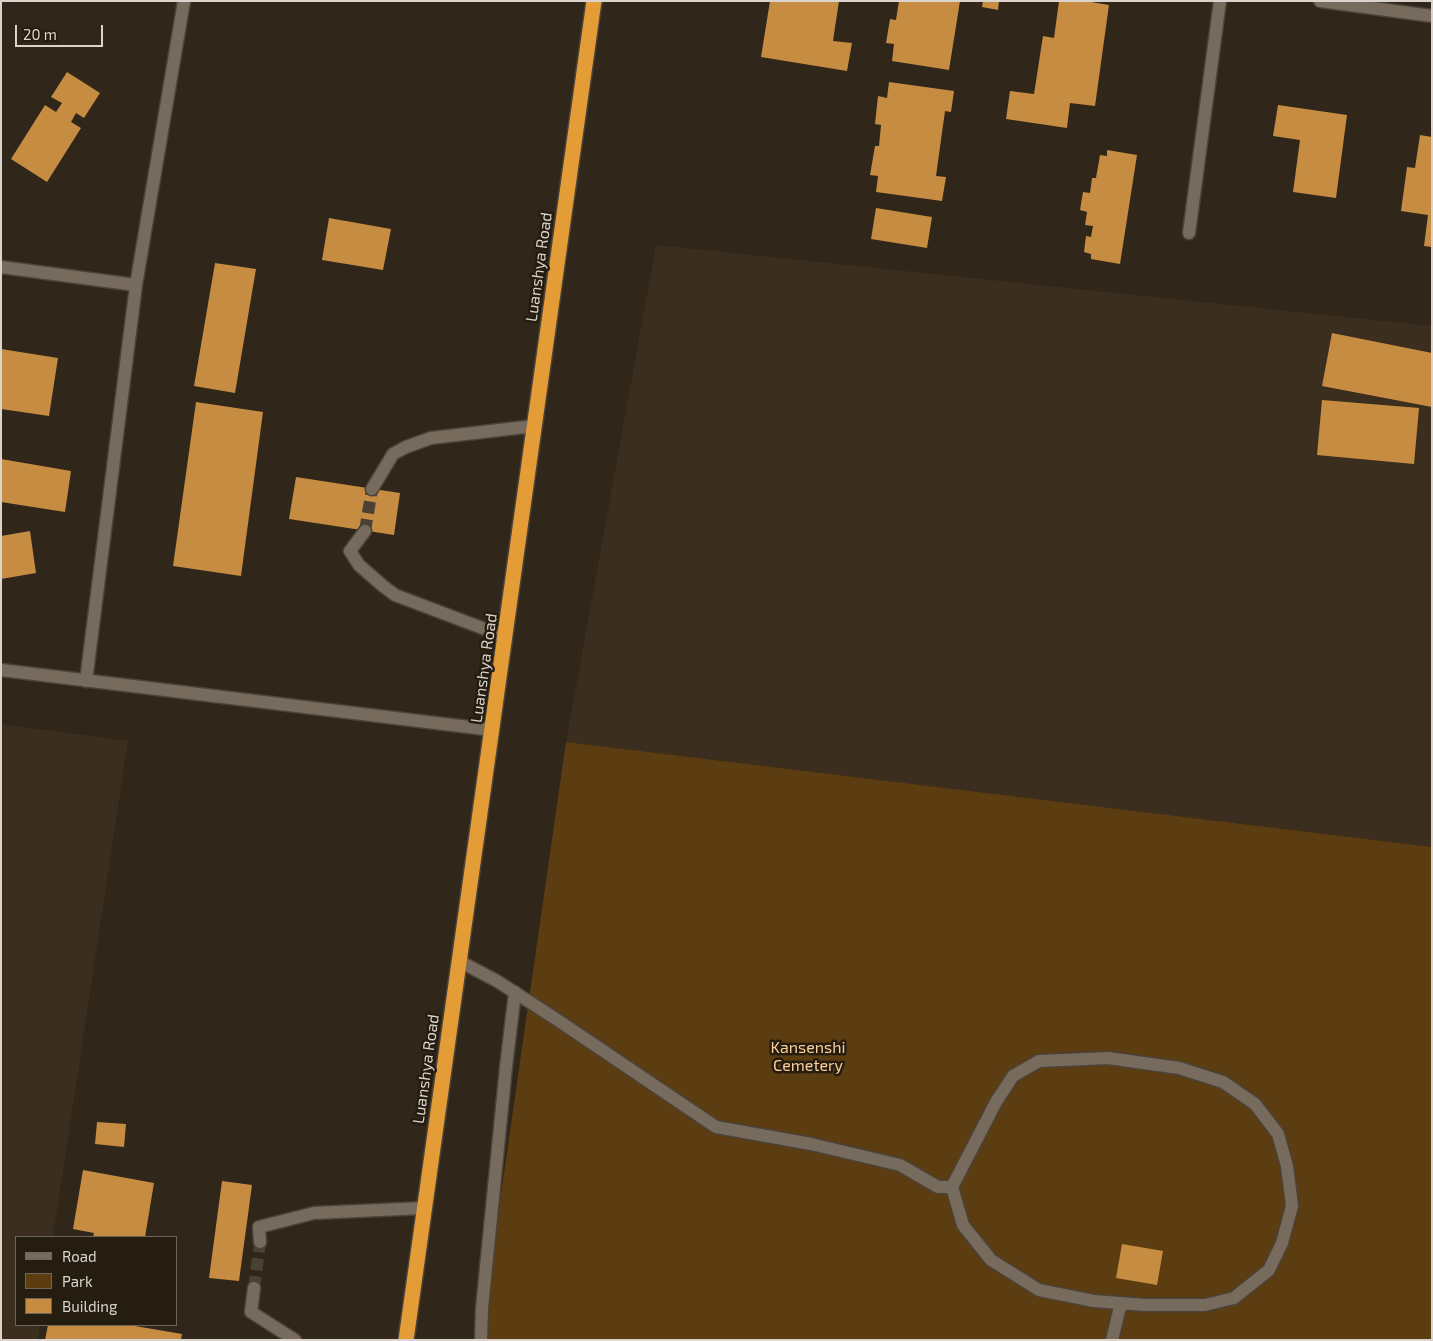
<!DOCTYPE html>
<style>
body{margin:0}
#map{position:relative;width:1433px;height:1341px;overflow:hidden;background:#30261a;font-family:"Exo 2",sans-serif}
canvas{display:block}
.frame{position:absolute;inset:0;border:2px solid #dbd4cd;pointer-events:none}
.legend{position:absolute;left:15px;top:1236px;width:162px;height:90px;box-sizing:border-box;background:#261d11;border:1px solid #6e665c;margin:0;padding:6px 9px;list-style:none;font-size:15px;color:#dbd4cd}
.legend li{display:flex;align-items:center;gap:10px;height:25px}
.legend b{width:25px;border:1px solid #6e665c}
.scale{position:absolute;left:15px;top:25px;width:88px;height:22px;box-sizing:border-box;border:2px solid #dbd4cd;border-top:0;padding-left:6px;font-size:15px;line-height:18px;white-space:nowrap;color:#dbd4cd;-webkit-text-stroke:4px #261d11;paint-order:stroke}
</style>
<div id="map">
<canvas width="1433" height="1341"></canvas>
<div class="frame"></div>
<ul class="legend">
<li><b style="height:6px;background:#776b5e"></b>Road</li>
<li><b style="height:14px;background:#5c3c11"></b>Park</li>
<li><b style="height:14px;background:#c68d42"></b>Building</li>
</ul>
<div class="scale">20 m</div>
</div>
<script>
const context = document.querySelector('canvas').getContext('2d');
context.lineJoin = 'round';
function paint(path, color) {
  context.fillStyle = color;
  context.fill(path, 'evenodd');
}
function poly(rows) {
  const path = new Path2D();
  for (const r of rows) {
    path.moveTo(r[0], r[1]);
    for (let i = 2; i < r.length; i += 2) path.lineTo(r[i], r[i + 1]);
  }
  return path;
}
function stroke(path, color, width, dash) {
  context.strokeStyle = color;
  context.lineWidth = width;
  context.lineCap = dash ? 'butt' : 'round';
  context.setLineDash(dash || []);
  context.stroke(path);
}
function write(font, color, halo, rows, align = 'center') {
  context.font = font + ' "Exo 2",sans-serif';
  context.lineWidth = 5;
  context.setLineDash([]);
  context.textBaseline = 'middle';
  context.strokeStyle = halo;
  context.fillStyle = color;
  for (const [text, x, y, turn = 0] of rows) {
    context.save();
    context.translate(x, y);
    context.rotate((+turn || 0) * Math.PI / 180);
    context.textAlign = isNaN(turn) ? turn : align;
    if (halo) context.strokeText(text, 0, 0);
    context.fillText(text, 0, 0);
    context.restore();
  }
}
paint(poly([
 [656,245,1432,326,1432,847,566,742],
 [1,724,128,741,53,1237,16,1237,16,1325,40,1325,38,1340,1,1340]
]), '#3c2e1e');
paint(poly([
 [566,742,1432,847,1432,1340,480,1340]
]), '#5c3c11');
paint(poly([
 [770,1,839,1,833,41,852,43,847,71,761,57],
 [899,1,960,1,949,70,892,61,894,44,886,43,890,19,896,20],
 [983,1,999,1,998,10,982,7],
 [1059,1,1085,1,1109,5,1095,106,1070,103,1067,128,1006,119,1010,91,1034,94,1043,36,1054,38],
 [67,72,100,93,84,118,76,113,71,122,81,128,47,182,11,159,45,105,56,112,62,103,51,97],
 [889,82,954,91,951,112,945,111,936,176,946,177,942,201,876,192,878,176,870,175,875,146,879,146,881,125,875,124,878,96,887,98],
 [1278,105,1347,115,1336,198,1293,192,1300,140,1273,136],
 [1420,135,1432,137,1432,247,1424,246,1428,215,1401,211,1407,167,1415,168],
 [1107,150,1137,155,1120,264,1091,259,1091,254,1084,252,1086,236,1091,237,1093,226,1085,225,1087,212,1080,210,1083,192,1090,193,1092,178,1096,178,1100,155,1107,156],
 [876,208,932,217,927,248,871,239],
 [329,218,391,229,383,270,322,260],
 [215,263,256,269,235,393,194,386],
 [1332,333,1432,353,1432,407,1322,386],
 [1,349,58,358,49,416,1,409],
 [1322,400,1419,408,1414,464,1317,455],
 [196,402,263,412,241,576,173,566],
 [1,459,71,471,65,512,1,502],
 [296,477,400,493,394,535,289,519],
 [30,531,36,573,1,579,1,536],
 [97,1122,126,1124,124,1147,95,1144],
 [83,1170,154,1183,145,1237,93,1237,94,1233,73,1229],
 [222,1181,252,1185,239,1281,209,1278],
 [1122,1244,1163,1251,1157,1285,1116,1278],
 [48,1325,129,1325,182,1334,181,1340,45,1340]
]), '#c68d42');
stroke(poly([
 [365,531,372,489],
 [254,1288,260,1242]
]), '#4a4035', 12, [12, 6]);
const minor = poly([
 [1320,1,1432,16],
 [1189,233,1220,1],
 [1,267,136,285],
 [372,489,393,454,406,447,431,438,534,426],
 [365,531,350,551,359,565,383,586,395,595,506,637],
 [1,670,493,730],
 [86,681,136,285,184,1],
 [459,961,497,981,556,1019,716,1127,811,1144,900,1165,938,1187,952,1187,963,1225,991,1260,1039,1290,1094,1301,1145,1305,1205,1305,1234,1298,1269,1270,1282,1243,1292,1206,1287,1166,1278,1134,1255,1104,1223,1082,1179,1068,1108,1058,1039,1061,1013,1076,996,1102,952,1187],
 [260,1242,259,1227,314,1213,424,1208],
 [254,1288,251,1312,295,1340],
 [481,1340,482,1308,506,1067,515,992],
 [1112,1340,1121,1303]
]);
const highway = poly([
 [406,1340,594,1]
]);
stroke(minor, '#4b4239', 15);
stroke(highway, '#4b4239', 18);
stroke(minor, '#776b5e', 12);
stroke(highway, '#e49c37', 15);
write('16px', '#dbd4cd', '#261d11', [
 ["Luanshya Road",539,267,-82],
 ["Luanshya Road",484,668,-82],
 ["Luanshya Road",426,1069,-82]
]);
write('16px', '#fcce98', '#261d11', [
 ["Kansenshi",808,1048],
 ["Cemetery",808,1066]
]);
</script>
